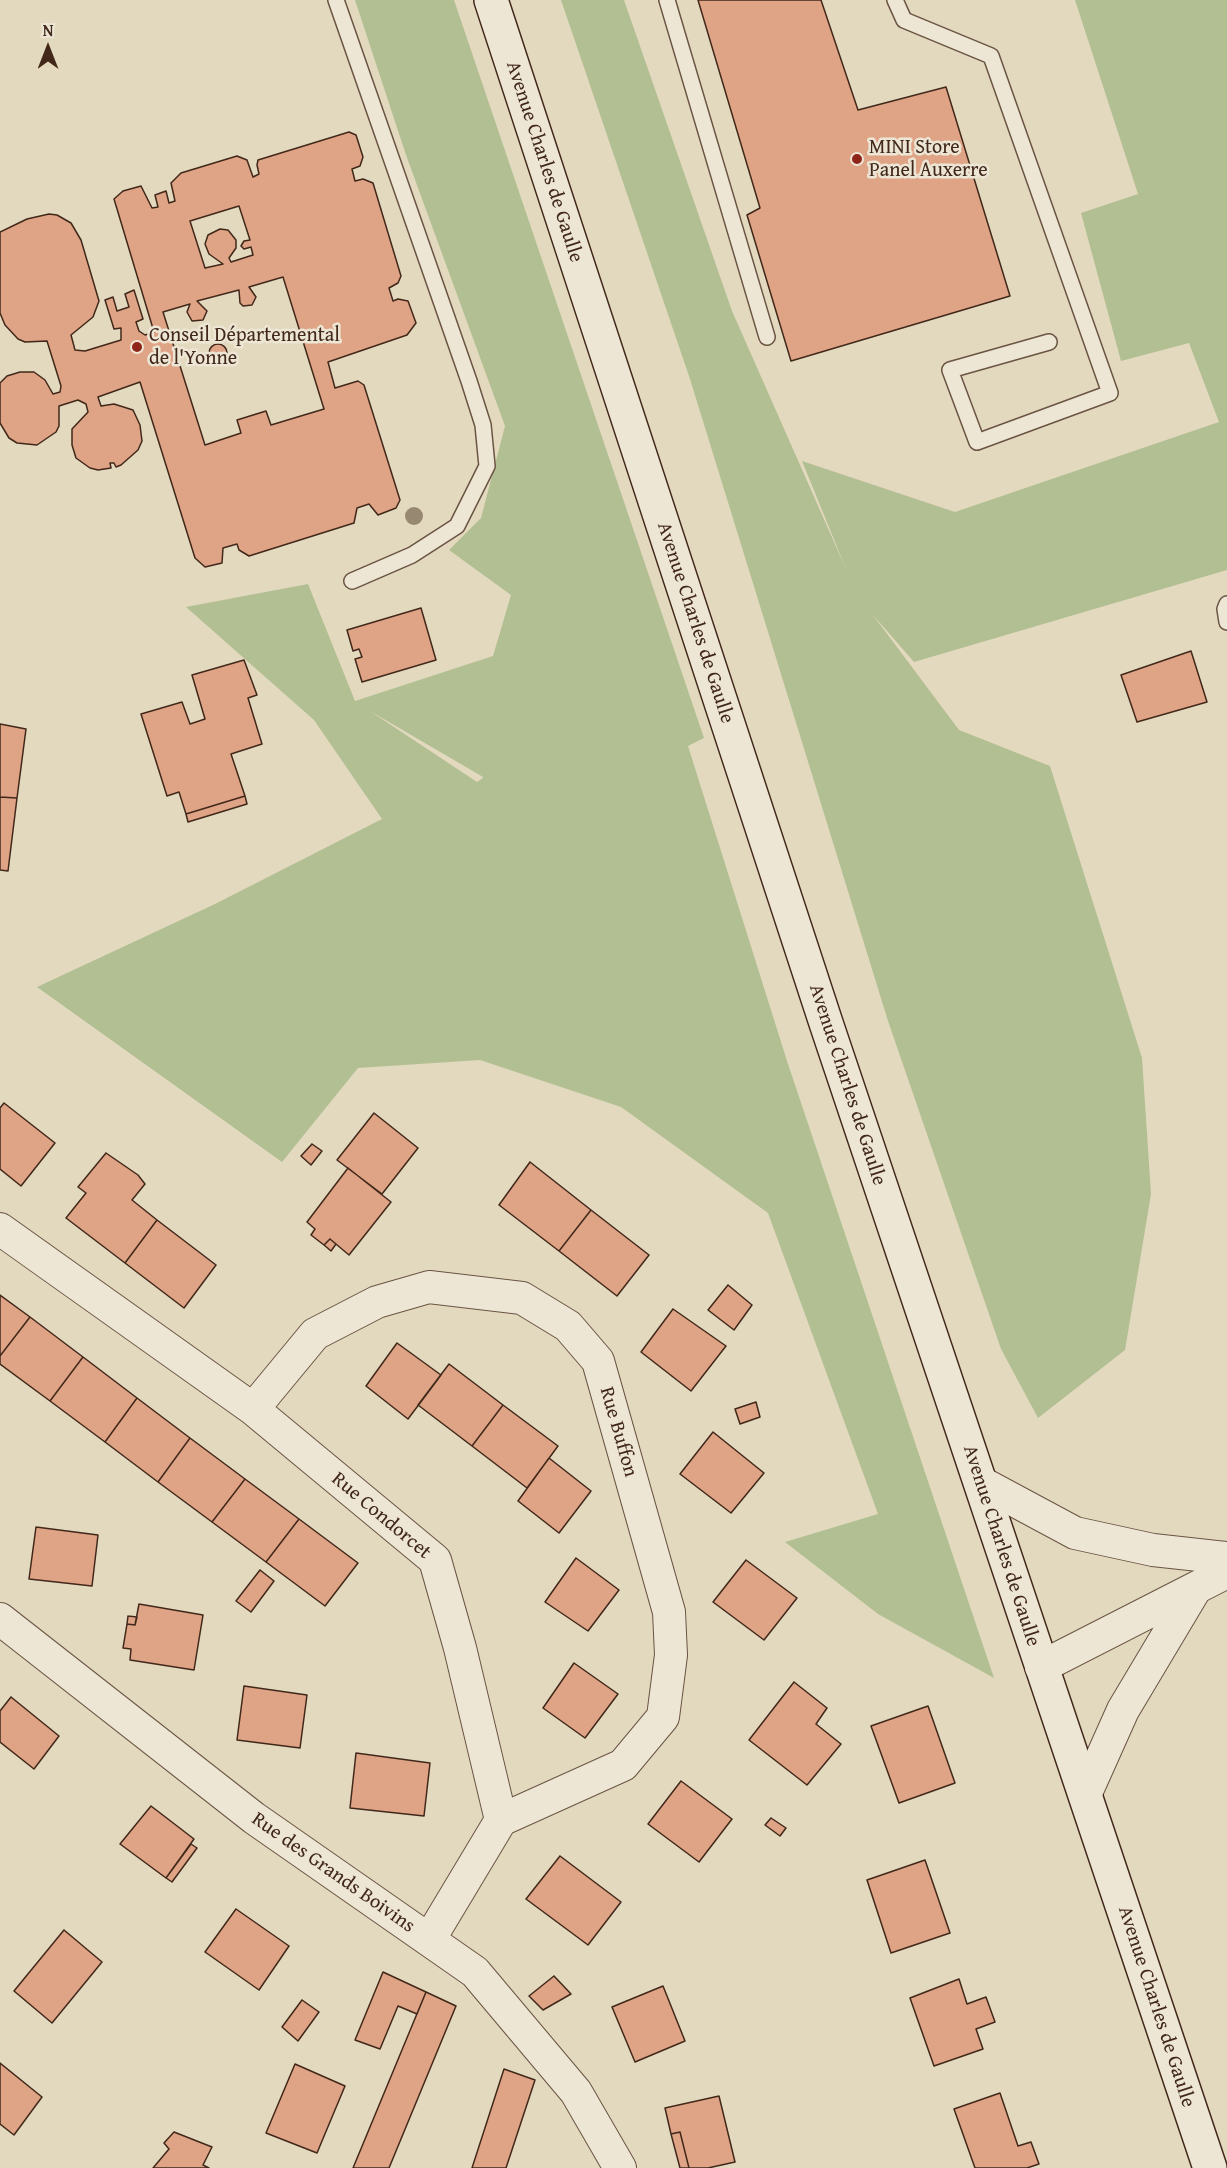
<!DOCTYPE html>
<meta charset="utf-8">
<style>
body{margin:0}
#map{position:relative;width:1227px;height:2168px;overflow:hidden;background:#e3d9be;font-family:"Gentium Book Plus",serif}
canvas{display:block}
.north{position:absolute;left:18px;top:18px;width:60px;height:60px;-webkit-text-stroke:4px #ede6d5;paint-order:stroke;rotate:0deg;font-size:16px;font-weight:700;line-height:24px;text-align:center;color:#41281a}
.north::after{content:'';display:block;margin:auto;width:21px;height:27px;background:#41281a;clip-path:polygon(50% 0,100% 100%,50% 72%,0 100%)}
</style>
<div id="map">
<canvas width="1227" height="2168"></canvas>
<div class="north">N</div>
</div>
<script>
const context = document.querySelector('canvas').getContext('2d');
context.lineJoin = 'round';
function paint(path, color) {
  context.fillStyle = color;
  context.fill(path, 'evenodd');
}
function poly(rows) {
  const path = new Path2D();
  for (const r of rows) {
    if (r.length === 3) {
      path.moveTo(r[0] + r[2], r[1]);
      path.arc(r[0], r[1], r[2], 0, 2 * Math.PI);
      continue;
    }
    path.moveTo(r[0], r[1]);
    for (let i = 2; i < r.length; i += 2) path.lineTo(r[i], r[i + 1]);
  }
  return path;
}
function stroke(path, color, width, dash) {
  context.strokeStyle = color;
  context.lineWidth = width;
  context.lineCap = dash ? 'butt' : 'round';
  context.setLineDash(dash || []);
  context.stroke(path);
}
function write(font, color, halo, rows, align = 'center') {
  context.font = font + ' "Gentium Book Plus",serif';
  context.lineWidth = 5;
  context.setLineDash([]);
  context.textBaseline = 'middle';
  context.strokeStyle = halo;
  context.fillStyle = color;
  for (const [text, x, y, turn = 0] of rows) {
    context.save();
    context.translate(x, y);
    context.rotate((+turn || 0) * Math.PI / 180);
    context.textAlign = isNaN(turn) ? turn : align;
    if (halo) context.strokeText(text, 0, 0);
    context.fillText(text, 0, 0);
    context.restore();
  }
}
paint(poly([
 [355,0,454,0,704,738,688,746,787,1061,994,1678,878,1614,785,1542,878,1514,768,1213,621,1107,480,1060,358,1068,282,1162,37,987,215,904,382,819,314,720,186,607,308,584,355,701,493,656,511,595,449,550,481,518,505,426,406,155],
 [370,711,483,777,483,778,477,782],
 [561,0,624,0,732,311,846,569,802,461,955,512,1219,422,1189,343,1121,361,1081,213,1138,194,1075,0,1227,0,1227,570,914,662,873,615,959,730,1050,766,1142,1058,1151,1194,1125,1350,1038,1418,1001,1349,888,1021,690,379]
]), '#b2bf93');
const building = poly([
 [698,0,821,0,858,110,946,87,1010,296,791,361,747,215,760,208,698,0],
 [349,132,356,135,363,157,360,166,352,169,355,181,363,179,373,183,401,276,398,283,389,288,393,301,398,299,408,301,416,323,407,335,328,362,335,388,358,381,364,385,400,500,396,508,378,515,369,504,357,508,354,523,249,556,239,550,237,544,223,548,222,563,205,567,195,558,140,382,98,397,101,406,114,404,133,410,140,425,142,441,138,450,121,465,116,467,114,463,110,463,111,468,98,470,90,468,76,458,72,445,72,429,88,412,86,404,78,400,59,406,59,426,56,432,37,445,17,443,9,438,0,423,0,383,7,376,20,372,34,372,45,380,53,394,60,392,61,386,47,341,25,342,18,339,5,325,0,313,0,232,27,219,49,214,57,215,71,223,81,240,99,301,93,317,71,335,75,350,85,351,121,340,121,328,114,329,105,300,113,297,117,311,129,307,125,294,134,290,143,319,136,322,139,331,145,335,154,332,114,199,123,191,141,186,152,208,158,207,155,195,166,191,169,203,175,201,171,183,181,173,237,156,247,160,253,177,259,174,257,165,258,160,349,132],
 [239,206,250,240,244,241,241,246,244,249,251,247,253,255,231,262,229,258,236,248,236,240,228,230,220,229,208,235,205,244,209,254,223,264,205,268,190,221,239,206],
 [283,277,324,409,271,425,266,411,237,420,241,433,205,445,163,312,190,304,187,312,192,321,203,320,207,311,197,301,239,290,240,303,243,306,252,305,256,297,249,287,283,277],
 [218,353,9],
 [421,608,436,660,362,682,355,659,362,657,359,649,353,651,347,630,421,608],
 [1191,651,1207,702,1137,722,1121,675,1191,651],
 [244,660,257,695,248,698,262,744,231,754,245,796,186,814,179,792,167,796,141,714,182,702,190,724,205,719,192,675,244,660],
 [0,724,26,729,17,798,0,797,0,724],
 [245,796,247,804,188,822,186,814,245,796],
 [0,797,17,798,8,871,0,870,0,797],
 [4,1103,55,1143,21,1186,0,1169,0,1108,4,1103],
 [374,1113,418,1148,382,1194,337,1160,374,1113],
 [312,1144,322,1151,311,1165,301,1156,312,1144],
 [106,1153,138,1175,145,1184,132,1200,157,1220,125,1263,66,1218,86,1193,78,1187,106,1153],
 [530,1162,591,1210,559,1251,499,1205,530,1162],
 [348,1168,391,1202,349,1255,330,1239,324,1245,311,1235,315,1229,307,1222,348,1168],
 [591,1210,649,1255,617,1296,559,1251,591,1210],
 [157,1220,216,1265,184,1308,125,1263,157,1220],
 [330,1239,336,1244,331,1251,324,1245,330,1239],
 [728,1285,752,1305,734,1330,708,1310,728,1285],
 [0,1295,30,1317,0,1356,0,1295],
 [673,1309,726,1346,691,1391,641,1352,673,1309],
 [30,1317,83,1357,50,1401,0,1364,0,1356,30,1317],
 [397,1343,441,1375,408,1419,366,1386,397,1343],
 [83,1357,137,1398,105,1442,50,1401,83,1357],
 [449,1364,503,1405,472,1446,418,1405,449,1364],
 [137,1398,190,1438,158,1482,105,1442,137,1398],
 [756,1402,760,1417,740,1424,735,1409,756,1402],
 [503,1405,558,1446,527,1488,472,1446,503,1405],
 [713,1432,764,1473,731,1513,680,1474,713,1432],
 [190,1438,245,1479,212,1522,158,1482,190,1438],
 [549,1458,591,1491,559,1533,518,1501,549,1458],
 [245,1479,299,1519,266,1562,212,1522,245,1479],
 [299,1519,358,1563,325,1606,266,1562,299,1519],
 [36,1527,98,1535,92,1586,29,1579,36,1527],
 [576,1558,619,1590,588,1631,545,1602,576,1558],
 [746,1560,797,1598,764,1640,713,1602,746,1560],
 [260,1570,274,1581,251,1612,236,1601,260,1570],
 [139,1604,203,1615,194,1670,130,1660,131,1649,123,1648,127,1624,135,1625,139,1604],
 [128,1616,137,1617,135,1625,127,1624,128,1616],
 [574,1663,618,1694,585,1738,543,1708,574,1663],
 [794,1682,827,1708,816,1724,841,1744,807,1785,749,1740,794,1682],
 [244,1686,307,1695,300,1748,237,1740,244,1686],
 [11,1697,59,1736,34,1769,0,1742,0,1711,11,1697],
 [928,1706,955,1783,899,1803,871,1726,928,1706],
 [356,1753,430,1763,424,1816,350,1808,356,1753],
 [681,1781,732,1819,699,1862,648,1824,681,1781],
 [151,1806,194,1839,166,1878,120,1844,151,1806],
 [771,1818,786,1828,780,1836,765,1825,771,1818],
 [191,1844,197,1848,172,1882,166,1878,191,1844],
 [560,1856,621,1902,588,1945,526,1899,560,1856],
 [925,1860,950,1933,891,1953,867,1880,925,1860],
 [236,1909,289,1946,259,1990,205,1952,236,1909],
 [64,1930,102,1962,52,2023,14,1991,64,1930],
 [383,1972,426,1992,417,2014,398,2006,380,2049,355,2040,383,1972],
 [554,1976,571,1994,543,2010,529,1996,554,1976],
 [959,1979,967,2004,986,1997,995,2022,976,2029,983,2049,934,2066,910,1998,959,1979],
 [663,1986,685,2041,635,2062,612,2007,663,1986],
 [426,1992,456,2006,389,2168,353,2168,426,1992],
 [302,2000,319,2012,298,2041,282,2027,302,2000],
 [0,2063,42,2097,14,2135,0,2124,0,2063],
 [295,2064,345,2086,317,2153,266,2133,295,2064],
 [504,2069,535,2080,506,2168,472,2168,504,2069],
 [1000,2093,1018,2146,1031,2142,1039,2164,1027,2168,975,2168,954,2109,1000,2093],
 [719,2096,735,2162,708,2168,689,2168,680,2132,671,2134,665,2108,719,2096],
 [174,2132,212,2147,203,2165,209,2168,153,2168,169,2149,164,2143,174,2132],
 [680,2132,689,2168,680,2168,671,2134,680,2132]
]);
paint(building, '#dfa385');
stroke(building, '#41281a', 1.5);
const lane = poly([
 [336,0,469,381,483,425,487,466,457,526,412,555,352,581],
 [667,0,767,337],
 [895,0,904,20,991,56,1110,393,977,442,950,370,1049,342],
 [1227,604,1225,609,1227,622]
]);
const street = poly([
 [0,1229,253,1409,435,1560,460,1648,501,1820,429,1940],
 [253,1409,315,1334,377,1302,429,1287,522,1298,568,1326,598,1361,669,1612,671,1655,663,1717,623,1765,501,1820],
 [980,1482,1075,1533,1153,1550,1227,1558],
 [0,1619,254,1818,475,1972,576,2092,620,2168],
 [1041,1667,1227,1572],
 [1085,1795,1123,1710,1194,1591]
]);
const secondary = poly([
 [491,0,826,1023,1210,2168]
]);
stroke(lane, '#6a5443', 18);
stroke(street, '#6a5443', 34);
stroke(secondary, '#41281a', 36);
stroke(lane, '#ede6d5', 15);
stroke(street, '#ede6d5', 32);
stroke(secondary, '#ede6d5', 33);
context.fillStyle = '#978871';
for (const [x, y] of [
 [414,516]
]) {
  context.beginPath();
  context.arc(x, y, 9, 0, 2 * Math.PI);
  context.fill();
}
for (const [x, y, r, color] of [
 [857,159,6,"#8f2418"],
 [137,347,6,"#8f2418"]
]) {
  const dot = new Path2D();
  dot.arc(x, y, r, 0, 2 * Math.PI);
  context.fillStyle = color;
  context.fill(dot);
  stroke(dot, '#ede6d5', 2);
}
write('20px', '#41281a', '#ede6d5', [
 ["MINI Store",869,148],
 ["Panel Auxerre",869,171],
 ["Conseil Départemental",149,336],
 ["de l'Yonne",149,359]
], 'left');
write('20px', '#41281a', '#ede6d5', [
 ["Avenue Charles de Gaulle",544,162,72],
 ["Avenue Charles de Gaulle",695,623,72],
 ["Avenue Charles de Gaulle",847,1085,72],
 ["Rue Buffon",618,1432,74],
 ["Rue Condorcet",381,1516,40],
 ["Avenue Charles de Gaulle",1001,1546,72],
 ["Rue des Grands Boivins",333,1873,35],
 ["Avenue Charles de Gaulle",1156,2007,72]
]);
</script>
